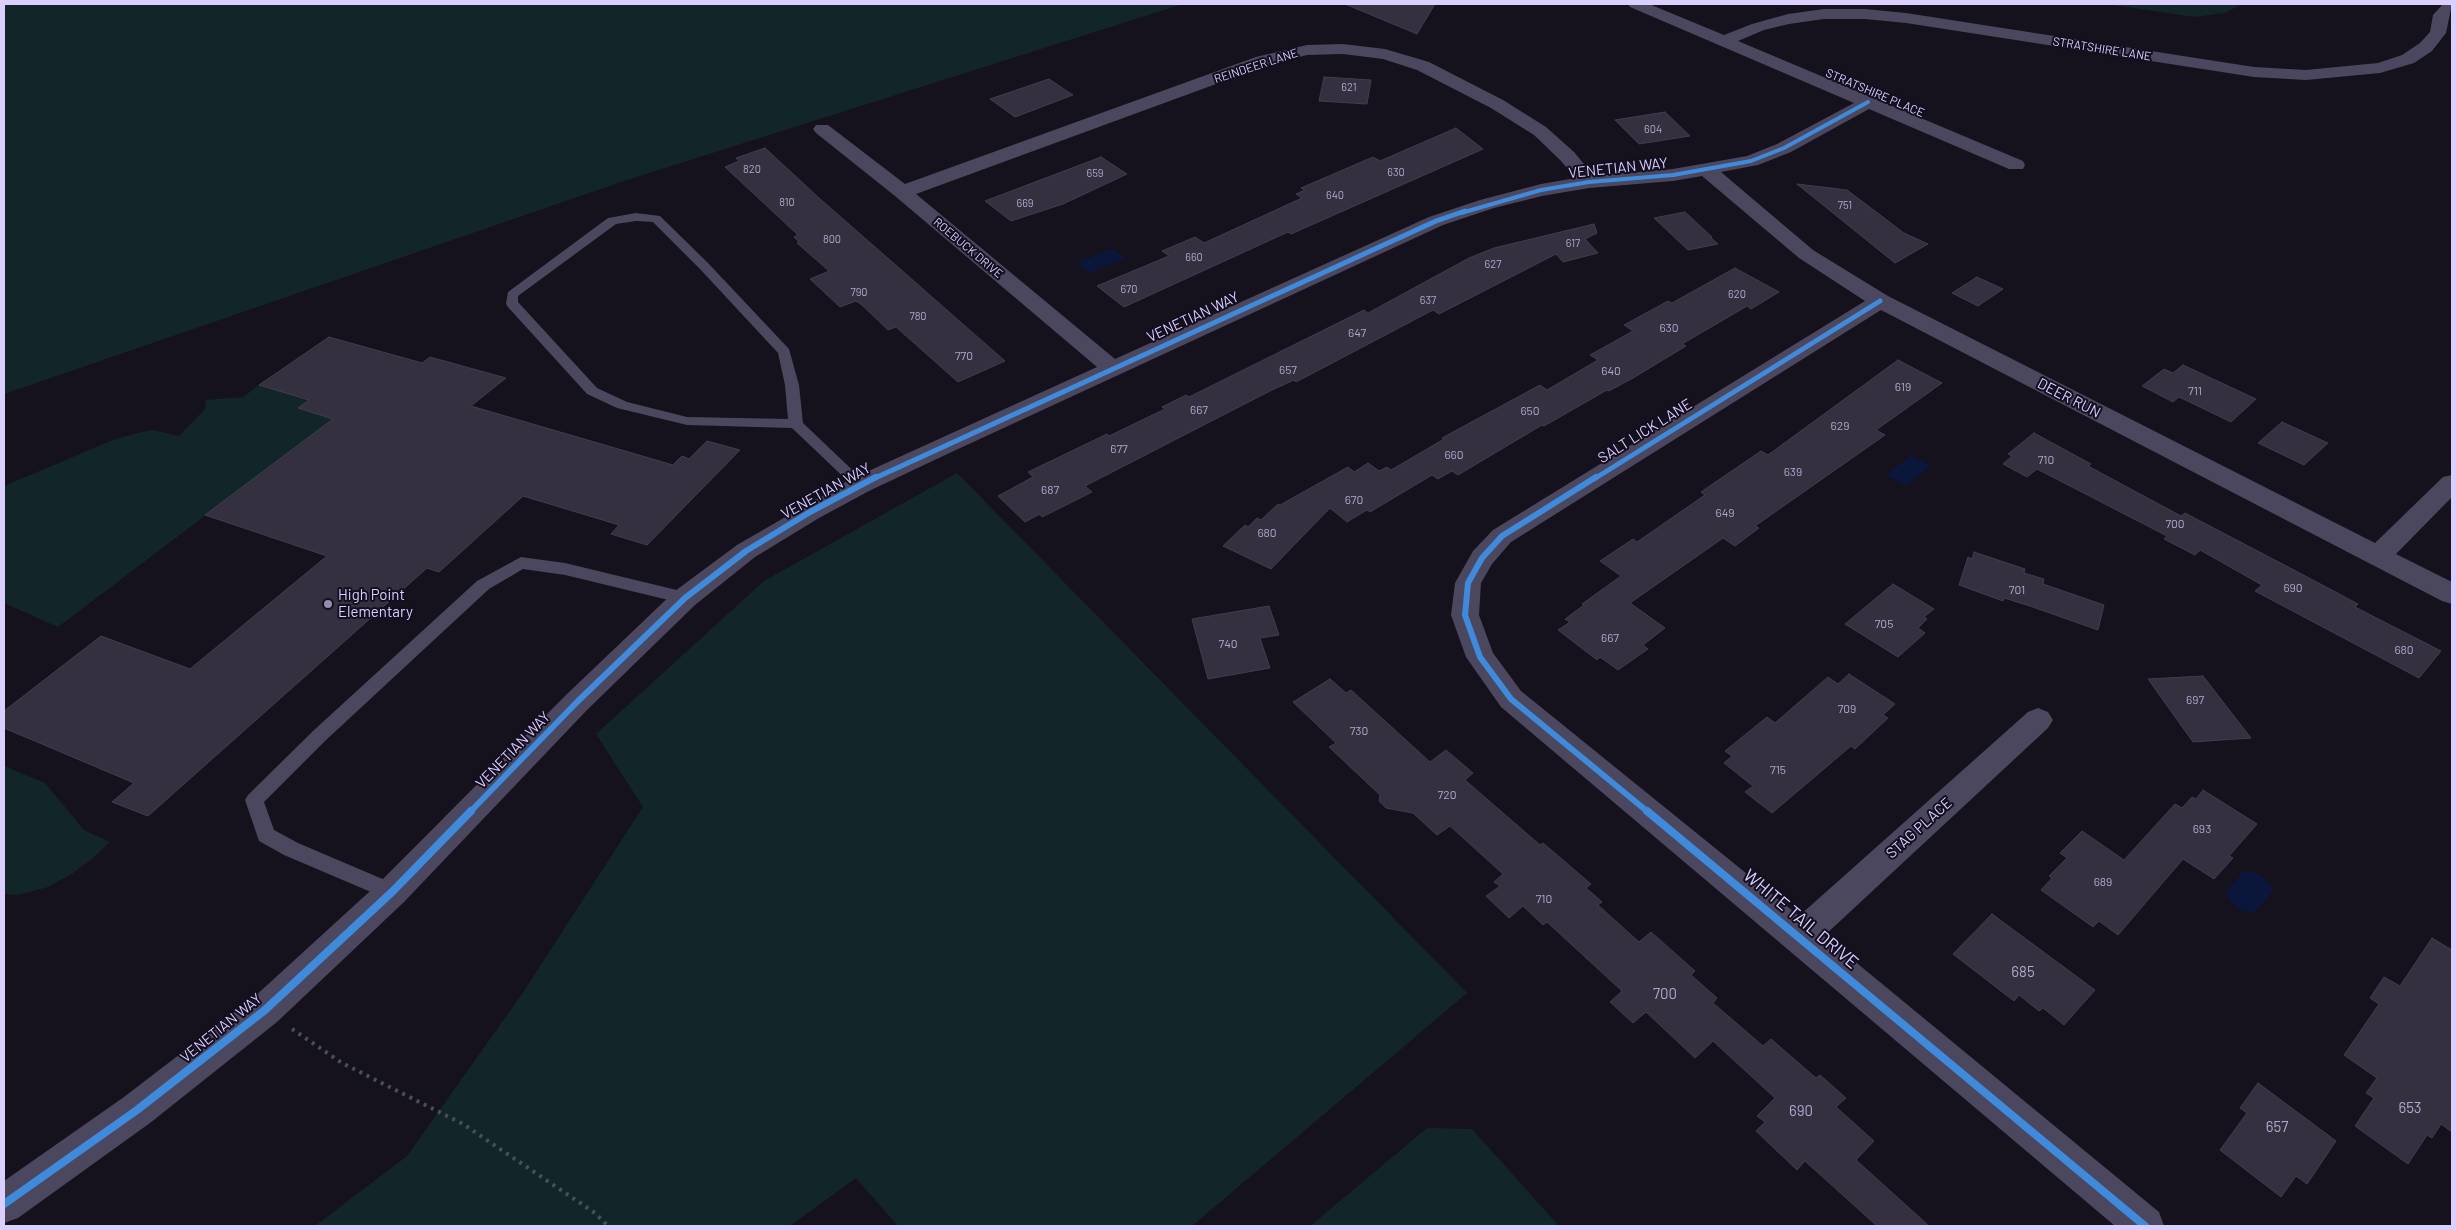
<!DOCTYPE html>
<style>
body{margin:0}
#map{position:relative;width:2456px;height:1230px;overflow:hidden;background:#15121d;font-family:Barlow,sans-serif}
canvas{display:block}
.frame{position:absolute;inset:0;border:5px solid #dacffe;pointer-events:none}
</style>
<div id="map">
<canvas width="2456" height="1230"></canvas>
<div class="frame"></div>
</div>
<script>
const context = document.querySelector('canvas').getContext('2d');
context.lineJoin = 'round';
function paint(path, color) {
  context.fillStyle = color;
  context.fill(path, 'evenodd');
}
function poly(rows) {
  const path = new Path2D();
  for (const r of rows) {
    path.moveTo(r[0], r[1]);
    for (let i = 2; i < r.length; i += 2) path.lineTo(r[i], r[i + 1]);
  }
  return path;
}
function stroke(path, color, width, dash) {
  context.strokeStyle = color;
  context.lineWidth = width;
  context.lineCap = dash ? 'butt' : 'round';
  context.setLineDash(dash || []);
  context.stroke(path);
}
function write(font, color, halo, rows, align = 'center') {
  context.font = font + ' Barlow,sans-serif';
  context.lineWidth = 4;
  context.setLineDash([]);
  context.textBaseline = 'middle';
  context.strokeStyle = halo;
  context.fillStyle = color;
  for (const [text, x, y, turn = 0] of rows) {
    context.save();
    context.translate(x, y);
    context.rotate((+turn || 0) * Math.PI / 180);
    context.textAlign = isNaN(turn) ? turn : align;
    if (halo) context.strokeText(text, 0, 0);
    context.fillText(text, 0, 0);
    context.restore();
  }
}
paint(poly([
 [4,4,1183,4,627,180,4,394],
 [2107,4,2242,4,2225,13,2194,17],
 [259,385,309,400,298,408,333,419,58,627,4,603,4,486,113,440,137,433,153,430,179,436,205,409,206,400,243,397],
 [957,473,1467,993,1192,1226,898,1226,856,1178,790,1226,315,1226,407,1156,522,994,643,807,596,734,764,581],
 [4,766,45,783,84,830,110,842,92,859,73,873,48,887,18,895,4,894],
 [1427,1128,1472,1129,1559,1226,1310,1226]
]), '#122629');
paint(poly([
 [1112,248,1125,258,1089,273,1077,263],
 [1911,455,1931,466,1906,486,1886,475],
 [2243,872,2255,872,2269,882,2273,891,2255,913,2243,911,2230,902,2226,892]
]), '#0b163b');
const building = poly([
 [1345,4,1435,4,1417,34,1345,4],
 [1324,77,1371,80,1367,104,1319,101,1324,77],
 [1049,79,1073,95,1015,117,990,99,1049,79],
 [1665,112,1690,136,1639,144,1615,120,1665,112],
 [1456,128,1483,149,1291,234,1288,232,1124,307,1097,286,1169,256,1162,251,1195,237,1204,243,1302,198,1296,194,1305,190,1301,188,1373,157,1380,161,1456,128],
 [765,148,818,197,1005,361,958,382,896,327,888,330,862,305,856,301,840,307,810,279,829,271,797,243,799,242,794,237,798,235,725,167,739,161,736,158,765,148],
 [1101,157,1127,174,1063,204,1011,221,985,201,1101,157],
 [1797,184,1847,190,1904,233,1928,244,1895,263,1797,184],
 [1685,212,1712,237,1710,237,1718,244,1688,250,1654,218,1685,212],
 [1594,224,1597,233,1585,239,1598,253,1563,262,1556,254,1439,314,1433,310,1296,382,1294,380,1270,391,1085,486,1092,492,1042,517,1040,514,1025,522,998,496,1033,477,1028,472,1107,434,1109,436,1165,409,1162,407,1186,395,1189,397,1364,310,1368,313,1469,258,1494,248,1594,224],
 [1735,268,1779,292,1751,309,1747,306,1682,344,1686,346,1633,378,1609,391,1607,390,1544,426,1542,425,1458,475,1452,471,1438,479,1432,475,1370,512,1367,510,1347,522,1330,508,1271,569,1223,546,1245,525,1248,527,1257,518,1261,520,1278,504,1280,505,1348,467,1354,472,1368,463,1379,471,1387,467,1391,470,1444,439,1442,438,1540,385,1547,390,1598,360,1590,355,1633,331,1624,325,1668,301,1672,303,1735,268],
 [1977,277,2003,289,1978,306,1952,293,1977,277],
 [329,337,422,363,430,357,506,378,471,406,673,465,682,456,689,459,707,441,740,450,647,545,611,534,619,525,523,496,439,572,427,568,148,816,112,802,134,783,4,728,4,711,101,636,190,669,327,556,205,515,333,419,298,408,309,400,259,385,329,337],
 [1898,360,1942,383,1876,430,1885,435,1755,526,1759,528,1735,546,1723,538,1630,603,1665,628,1643,645,1648,649,1618,670,1600,657,1597,660,1558,630,1570,622,1565,619,1584,605,1582,604,1621,576,1600,561,1633,539,1637,542,1705,495,1701,492,1761,451,1768,455,1898,360],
 [2183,365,2256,399,2231,422,2179,397,2173,402,2142,386,2164,369,2173,373,2183,365],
 [2282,422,2328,443,2304,465,2258,443,2282,422],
 [2034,433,2091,464,2088,466,2181,516,2185,513,2311,579,2358,604,2355,607,2441,651,2419,678,2255,591,2262,585,2200,550,2195,555,2164,539,2167,536,2037,469,2027,477,2003,464,2012,456,2008,454,2034,433],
 [1974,552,2025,569,2024,573,2044,579,2043,584,2104,605,2098,630,2030,606,2004,598,2003,601,1959,585,1968,557,1972,559,1974,552],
 [1893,584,1934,609,1924,617,1927,619,1918,628,1925,633,1898,657,1845,624,1893,584],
 [1269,606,1279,635,1260,638,1270,668,1208,679,1192,619,1269,606],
 [1849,674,1895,704,1883,715,1888,718,1855,749,1851,746,1772,813,1745,792,1753,786,1724,763,1732,756,1725,751,1767,717,1775,723,1828,677,1838,684,1849,674],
 [2203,676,2251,738,2193,742,2148,679,2203,676],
 [1330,679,1346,693,1351,690,1430,762,1446,750,1473,773,1465,780,1540,845,1543,843,1591,884,1586,888,1602,902,1598,905,1639,942,1651,932,1695,971,1691,975,1717,998,1713,1003,1763,1046,1771,1039,1816,1078,1820,1075,1846,1098,1836,1107,1874,1141,1856,1160,1929,1226,1877,1226,1805,1161,1797,1170,1756,1131,1765,1122,1757,1116,1775,1098,1713,1041,1695,1058,1646,1012,1633,1023,1610,1002,1622,991,1547,922,1543,925,1523,906,1509,918,1486,896,1500,886,1494,882,1503,874,1450,826,1437,835,1413,813,1386,808,1379,801,1380,795,1329,747,1336,743,1293,702,1330,679],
 [2203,790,2257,824,2229,856,2233,858,2214,879,2183,859,2118,935,2099,921,2093,927,2041,890,2052,878,2049,876,2067,858,2060,853,2082,831,2124,860,2175,804,2182,808,2192,797,2196,799,2203,790],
 [1992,914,2095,990,2064,1025,2043,1008,2039,1011,2019,995,2014,1001,1953,954,1992,914],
 [2432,938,2452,950,2452,1132,2441,1124,2432,1138,2427,1135,2408,1164,2355,1126,2374,1098,2366,1093,2377,1078,2344,1055,2379,1004,2370,998,2384,977,2400,986,2432,938],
 [2258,1083,2336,1141,2307,1184,2296,1176,2281,1197,2220,1150,2247,1113,2240,1108,2258,1083]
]);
paint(building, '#34303f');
stroke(building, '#433c51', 1);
stroke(poly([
 [292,1029,342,1063,463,1124,595,1213,608,1226]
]), '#464f5e', 4, [3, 5]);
paint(poly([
 [636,213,660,216,708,263,789,349,799,385,803,423,865,482,867,485,865,488,855,488,792,428,687,425,617,408,587,394,507,306,506,303,508,292,608,218,636,213],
 [636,221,653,222,700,269,778,353,785,385,788,419,687,417,627,402,597,388,518,302,518,296,616,224,636,221],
 [521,557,565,563,685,592,691,594,693,598,691,602,685,604,565,575,523,569,489,589,325,741,264,802,274,830,298,843,399,886,402,892,399,898,392,900,385,898,284,855,259,841,245,800,248,795,313,731,477,581,521,557]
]), '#4b475e');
paint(poly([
 [1628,4,1649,4,1724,35,1752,24,1788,14,1824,9,1865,9,1906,13,2254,67,2306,70,2378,63,2402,55,2420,43,2430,32,2433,15,2443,4,2452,4,2446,33,2432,51,2414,63,2380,73,2306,80,2254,77,1906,23,1865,19,1824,19,1789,24,1764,30,1738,41,2023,161,2025,165,2023,169,2009,169,1869,109,1791,152,1758,165,1721,172,1813,250,1888,296,2375,543,2443,477,2452,475,2452,497,2396,554,2452,582,2452,604,2442,601,1881,310,1511,542,1492,564,1481,583,1479,615,1493,653,1521,691,1799,916,2028,712,2038,708,2048,712,2053,720,2048,728,1824,936,2159,1212,2164,1226,2115,1226,1501,707,1466,657,1451,615,1455,583,1473,551,1493,530,1865,301,1799,258,1702,176,1673,181,1589,188,1542,196,1494,208,1443,225,943,456,869,491,819,518,755,557,695,605,587,710,404,902,277,1022,150,1123,18,1218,4,1223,4,1181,124,1097,253,998,380,882,567,694,675,591,737,545,851,479,1097,367,895,196,816,133,813,129,816,125,828,125,905,184,1256,57,1307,45,1343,44,1385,49,1429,62,1503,100,1546,127,1574,152,1594,176,1673,169,1747,156,1777,144,1854,103,1630,7,1628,4],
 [1343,54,1383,59,1417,70,1491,108,1534,135,1560,160,1576,178,1541,184,1480,200,1429,217,1115,359,916,194,1268,65,1307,55,1343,54]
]), '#4b475e');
stroke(poly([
 [1461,213,1541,190,1589,182,1673,175,1751,161,1784,148,1868,102]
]), '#408adc', 4);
stroke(poly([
 [873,479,1436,221,1465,211],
 [1594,479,1880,301]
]), '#408adc', 5);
stroke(poly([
 [1596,477,1502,536,1482,558,1468,583,1465,615,1480,657,1511,699,1648,812],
 [470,812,577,702,685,598,746,551,810,512,876,477]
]), '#408adc', 6);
stroke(poly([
 [1647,811,2145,1226],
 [4,1204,137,1110,265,1010,392,892,471,811]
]), '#408adc', 8);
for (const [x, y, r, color] of [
 [328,604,5,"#958daf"]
]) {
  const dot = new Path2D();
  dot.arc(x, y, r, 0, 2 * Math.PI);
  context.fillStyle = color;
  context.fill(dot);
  stroke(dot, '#140e21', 2);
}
write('11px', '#b0a7ce', null, [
 ["621",1349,87],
 ["604",1653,129],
 ["820",752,169],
 ["630",1396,172],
 ["659",1095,173],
 ["640",1335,195],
 ["810",787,202],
 ["669",1025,203],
 ["751",1845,205],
 ["800",832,239],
 ["617",1573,243],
 ["660",1194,257],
 ["627",1493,264],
 ["670",1129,289],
 ["790",859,292],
 ["620",1737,294],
 ["637",1428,300],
 ["780",918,316]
]);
write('12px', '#dacffe', '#140e21', [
 ["STRATSHIRE LANE",2102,49,9],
 ["REINDEER LANE",1256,66,-18],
 ["STRATSHIRE PLACE",1875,93,23],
 ["ROEBUCK DRIVE",968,248,40]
]);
write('12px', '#b0a7ce', null, [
 ["630",1669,328],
 ["647",1357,333],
 ["770",964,356],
 ["657",1288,370],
 ["640",1611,371],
 ["619",1903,387],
 ["711",2195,391],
 ["667",1199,410],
 ["650",1530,411],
 ["629",1840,426],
 ["677",1119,449],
 ["660",1454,455],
 ["710",2046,460],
 ["639",1793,472],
 ["687",1050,490],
 ["670",1354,500],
 ["649",1725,513],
 ["700",2175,524],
 ["680",1267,533],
 ["690",2293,588],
 ["701",2017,590],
 ["705",1884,624],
 ["667",1610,638],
 ["740",1228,644],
 ["680",2404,650],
 ["697",2195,700],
 ["709",1847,709],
 ["730",1359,731],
 ["715",1778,770],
 ["720",1447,795],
 ["693",2202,829],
 ["689",2103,882],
 ["710",1544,899]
]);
write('15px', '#dacffe', '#140e21', [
 ["VENETIAN WAY",1618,168,-6],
 ["VENETIAN WAY",1193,317,-25],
 ["DEER RUN",2069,398,27],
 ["SALT LICK LANE",1645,431,-32],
 ["VENETIAN WAY",826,491,-29],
 ["VENETIAN WAY",513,750,-46],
 ["STAG PLACE",1919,828,-42],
 ["VENETIAN WAY",221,1028,-39]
]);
write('15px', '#dacffe', '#140e21', [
 ["High Point",338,595],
 ["Elementary",338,612]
], 'left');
write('15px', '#b0a7ce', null, [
 ["685",2023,972],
 ["700",1665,994],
 ["653",2410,1108],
 ["690",1801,1111],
 ["657",2277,1127]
]);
write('18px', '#dacffe', '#140e21', [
 ["WHITE TAIL DRIVE",1801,919,40]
]);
</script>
